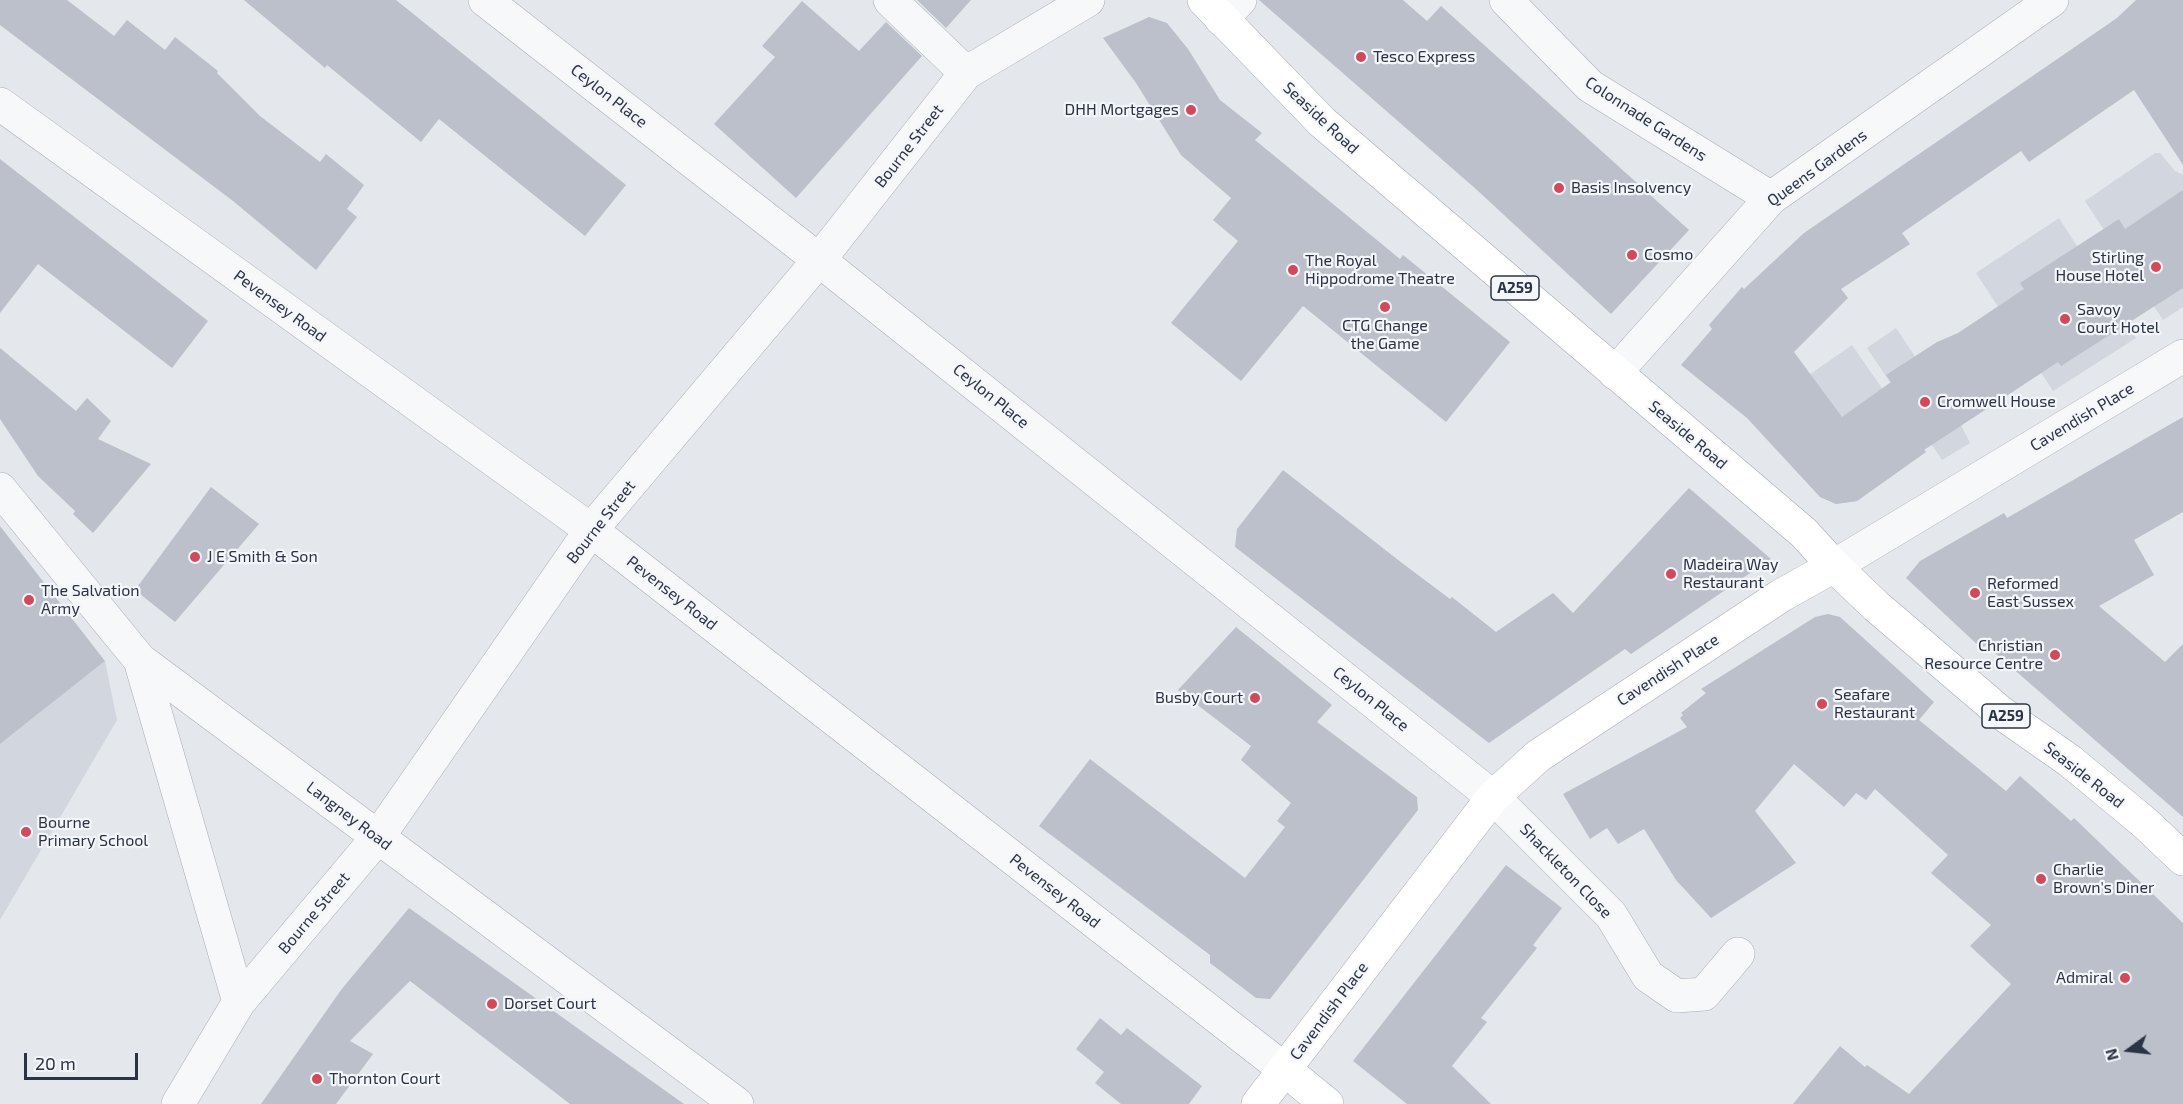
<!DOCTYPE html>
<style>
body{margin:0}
#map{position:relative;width:2183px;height:1104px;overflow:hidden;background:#e4e7ec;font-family:"Exo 2",sans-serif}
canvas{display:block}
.north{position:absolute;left:2099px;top:1020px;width:60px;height:60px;-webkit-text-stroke:4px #f4f6f9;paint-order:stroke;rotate:255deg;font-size:16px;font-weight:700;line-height:24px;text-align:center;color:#2b3445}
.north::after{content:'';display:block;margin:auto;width:21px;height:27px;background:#2b3445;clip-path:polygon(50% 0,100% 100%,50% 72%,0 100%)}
.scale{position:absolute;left:24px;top:1053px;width:114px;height:27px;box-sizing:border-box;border:3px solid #2b3445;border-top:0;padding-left:8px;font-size:18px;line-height:21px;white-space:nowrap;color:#2b3445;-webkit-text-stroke:4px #f4f6f9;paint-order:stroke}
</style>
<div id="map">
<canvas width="2183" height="1104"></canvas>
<div class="north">N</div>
<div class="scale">20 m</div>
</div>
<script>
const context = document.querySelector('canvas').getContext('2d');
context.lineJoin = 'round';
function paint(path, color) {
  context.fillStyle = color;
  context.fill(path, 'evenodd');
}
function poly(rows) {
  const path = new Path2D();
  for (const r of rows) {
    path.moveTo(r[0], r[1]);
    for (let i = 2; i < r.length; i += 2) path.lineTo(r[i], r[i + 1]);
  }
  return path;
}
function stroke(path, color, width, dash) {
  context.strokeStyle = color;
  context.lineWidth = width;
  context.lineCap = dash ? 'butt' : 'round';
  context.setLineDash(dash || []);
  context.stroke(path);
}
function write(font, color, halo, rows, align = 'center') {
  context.font = font + ' "Exo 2",sans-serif';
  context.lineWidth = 4.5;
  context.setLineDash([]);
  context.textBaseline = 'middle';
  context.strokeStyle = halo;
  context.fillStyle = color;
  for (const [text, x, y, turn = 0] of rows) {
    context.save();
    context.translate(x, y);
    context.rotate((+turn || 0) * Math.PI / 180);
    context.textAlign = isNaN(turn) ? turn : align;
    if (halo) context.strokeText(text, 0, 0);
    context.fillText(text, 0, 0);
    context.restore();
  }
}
paint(poly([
 [2155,153,2160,153,2175,171,2183,175,2183,307,2163,320,2085,201],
 [2059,218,2136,338,2053,391,1976,273],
 [1896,328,1961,425,1970,443,1942,460,1867,348],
 [1852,345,1926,452,1857,501,1836,504,1820,497,1806,377],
 [105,661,117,720,0,920,0,744]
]), '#d2d6de');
paint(poly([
 [0,0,67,0,114,36,127,20,165,50,175,37,218,71,217,73,260,116,320,162,326,154,364,185,347,209,357,217,316,270,233,201,0,25],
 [244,0,396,0,626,185,585,236,439,119,421,142,327,65,325,68],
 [917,0,971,0,946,28],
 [1259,0,1403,0,1427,21,1441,6,1689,230,1611,314,1477,190],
 [2136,0,2183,0,2183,165,2134,90,2029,162,2021,151,1902,233,1910,244,1841,289,1848,298,1794,352,1842,417,1891,382,1886,375,1937,342,1958,333,2024,289,2020,283,2119,219,2125,229,2183,190,2183,288,2061,366,2058,362,2014,391,1924,450,1926,452,1857,501,1836,504,1820,497,1747,418,1681,365,1712,329,1709,325,1742,287,1744,289,1804,233,2117,18],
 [802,1,859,51,886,22,922,56,796,198,714,124,775,57,762,46],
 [1149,17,1167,23,1188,49,1220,100,1262,133,1255,140,1400,259,1403,255,1510,342,1446,422,1303,306,1241,381,1171,323,1238,241,1213,220,1231,198,1181,155,1136,83,1103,38],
 [0,159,208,321,172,368,38,264,0,313],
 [0,348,76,411,87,398,111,421,98,439,151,464,93,533,73,514,75,511,38,476,0,419],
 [2183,417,2183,512,2134,540,2154,575,2099,606,2165,662,2183,644,2183,817,1986,645,1981,648,1906,578,1920,561,2004,513,2007,518],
 [1283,470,1402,563,1450,599,1452,597,1496,632,1553,593,1573,613,1689,488,1771,559,1631,654,1625,649,1489,743,1235,547,1237,529],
 [211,487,259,524,175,622,135,590],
 [0,526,105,661,0,744],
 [1828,614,1840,617,1934,702,1919,720,2006,791,2020,776,2071,821,2074,818,2183,923,2183,1104,1793,1104,1840,1046,1865,1067,1867,1065,1909,1094,2011,984,1970,946,1991,925,1931,873,1948,855,1875,789,1866,800,1856,793,1844,807,1794,764,1755,811,1796,863,1711,918,1676,880,1644,829,1618,844,1607,828,1590,839,1563,794,1687,727,1680,718,1683,715,1681,713,1706,693,1701,689,1815,617],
 [1236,627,1332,705,1317,722,1417,797,1418,810,1270,999,1256,998,1210,963,1210,955,1039,826,1090,759,1245,878,1285,827,1277,821,1291,803,1241,760,1251,746,1178,690],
 [1506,865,1562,908,1533,945,1537,948,1481,1018,1487,1022,1452,1066,1491,1104,1407,1104,1353,1061],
 [409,908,684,1104,570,1104,410,981,350,1041,373,1054,336,1104,261,1104,341,990],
 [1100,1018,1121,1035,1127,1028,1202,1086,1189,1104,1121,1104,1095,1083,1104,1072,1076,1049]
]), '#bbc0ca');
const street = poly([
 [485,0,819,260,1493,797,1611,915,1648,976,1677,996,1704,994,1738,954],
 [890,0,966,73],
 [1506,0,1590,86,1771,198],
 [1221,19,1240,0],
 [0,104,591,530,1284,1069],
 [1615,373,1771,198,2052,0],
 [0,489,140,660,737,1104],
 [1834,566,2183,356],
 [140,660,239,1002],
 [178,1104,239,1002,378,837,591,530,819,260,966,73,1088,0]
]);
const secondary = poly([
 [1284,1069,1327,1104],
 [1258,1104,1493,797,1538,756,1782,595,1834,566]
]);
const primary = poly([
 [1204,0,1322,122,1804,533,1834,566,1876,606,2000,712,2070,761,2145,823,2183,859]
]);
stroke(street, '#a9aeb7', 34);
stroke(secondary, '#a9aeb7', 34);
stroke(primary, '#a3abb8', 34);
stroke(street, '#f7f8fa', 33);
stroke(secondary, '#fff', 33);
stroke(primary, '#fff', 33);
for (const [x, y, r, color] of [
 [1361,57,6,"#d1495b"],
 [1191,110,6,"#d1495b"],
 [1559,188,6,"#d1495b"],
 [1632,255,6,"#d1495b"],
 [2156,267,6,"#d1495b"],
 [1293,270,6,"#d1495b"],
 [1385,307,6,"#d1495b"],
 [2065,319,6,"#d1495b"],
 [1925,402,6,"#d1495b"],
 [195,557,6,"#d1495b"],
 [1671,574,6,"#d1495b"],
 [1975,593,6,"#d1495b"],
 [29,600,6,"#d1495b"],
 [2055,655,6,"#d1495b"],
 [1255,698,6,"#d1495b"],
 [1822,704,6,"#d1495b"],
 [26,832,6,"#d1495b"],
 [2041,879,6,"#d1495b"],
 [2125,978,6,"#d1495b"],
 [492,1004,6,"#d1495b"],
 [317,1079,6,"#d1495b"]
]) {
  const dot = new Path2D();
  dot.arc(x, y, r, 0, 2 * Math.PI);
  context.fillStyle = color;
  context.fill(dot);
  stroke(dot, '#f4f6f9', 2);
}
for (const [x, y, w] of [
 [1515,288,48],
 [2006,716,48]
]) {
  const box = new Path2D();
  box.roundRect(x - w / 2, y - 12, w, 24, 4.5);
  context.fillStyle = '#f4f6f9';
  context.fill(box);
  stroke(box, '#2b3445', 1.5);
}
write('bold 15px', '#2b3445', null, [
 ["A259",1515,288],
 ["A259",2006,716]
]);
write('16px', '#2b3445', '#f4f6f9', [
 ["Tesco Express",1373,57],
 ["DHH Mortgages",1179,110,"right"],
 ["Basis Insolvency",1571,188],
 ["Cosmo",1644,255],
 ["Stirling",2144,258,"right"],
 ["House Hotel",2144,276,"right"],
 ["The Royal",1305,261],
 ["Hippodrome Theatre",1305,279],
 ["Savoy",2077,310],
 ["Court Hotel",2077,328],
 ["CTG Change",1385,326,"center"],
 ["the Game",1385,344,"center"],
 ["Cromwell House",1937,402],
 ["J E Smith & Son",207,557],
 ["Madeira Way",1683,565],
 ["Restaurant",1683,583],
 ["Reformed",1987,584],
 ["East Sussex",1987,602],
 ["The Salvation",41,591],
 ["Army",41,609],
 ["Christian",2043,646,"right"],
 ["Resource Centre",2043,664,"right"],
 ["Seafare",1834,695],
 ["Restaurant",1834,713],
 ["Busby Court",1243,698,"right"],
 ["Bourne",38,823],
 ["Primary School",38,841],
 ["Charlie",2053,870],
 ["Brown's Diner",2053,888],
 ["Admiral",2113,978,"right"],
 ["Dorset Court",504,1004],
 ["Thornton Court",329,1079]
], 'left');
write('16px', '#2b3445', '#f4f6f9', [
 ["Ceylon Place",609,96,38],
 ["Seaside Road",1321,118,43],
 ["Colonnade Gardens",1646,119,33],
 ["Bourne Street",909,146,-52],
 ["Queens Gardens",1817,168,-36],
 ["Pevensey Road",280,306,36],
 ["Ceylon Place",991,396,39],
 ["Cavendish Place",2082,417,-31],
 ["Seaside Road",1688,435,40],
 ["Bourne Street",601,522,-52],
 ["Pevensey Road",672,593,38],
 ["Cavendish Place",1668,670,-33],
 ["Ceylon Place",1371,699,39],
 ["Seaside Road",2084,775,38],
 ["Langney Road",349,816,37],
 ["Shackleton Close",1566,871,46],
 ["Pevensey Road",1055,891,38],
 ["Bourne Street",314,913,-50],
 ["Cavendish Place",1329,1011,-53]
]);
</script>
